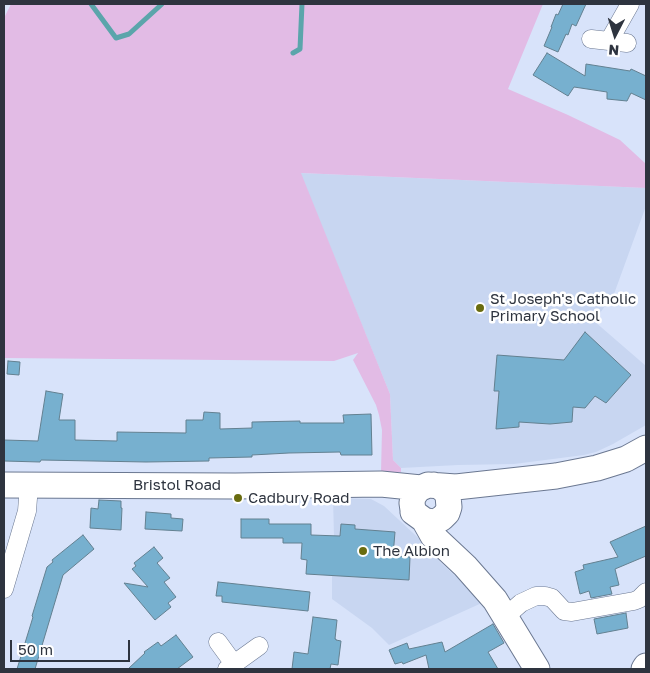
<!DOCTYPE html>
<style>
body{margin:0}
#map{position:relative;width:650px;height:673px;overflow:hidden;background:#d8e3fa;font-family:"Golos Text",sans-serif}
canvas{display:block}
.frame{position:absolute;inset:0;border:5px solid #2e343f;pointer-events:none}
.north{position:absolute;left:590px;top:10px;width:50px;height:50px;-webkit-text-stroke:4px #fff;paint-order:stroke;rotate:185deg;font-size:14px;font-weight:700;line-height:20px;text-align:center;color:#2e343f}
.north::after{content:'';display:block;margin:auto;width:18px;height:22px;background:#2e343f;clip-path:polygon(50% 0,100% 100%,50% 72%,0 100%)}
.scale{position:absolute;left:10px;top:640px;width:120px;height:22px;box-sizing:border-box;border:2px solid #2e343f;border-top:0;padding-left:6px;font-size:15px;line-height:18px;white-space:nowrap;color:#2e343f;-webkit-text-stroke:4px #fff;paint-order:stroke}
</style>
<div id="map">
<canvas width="650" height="673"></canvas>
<div class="frame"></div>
<div class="north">N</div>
<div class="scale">50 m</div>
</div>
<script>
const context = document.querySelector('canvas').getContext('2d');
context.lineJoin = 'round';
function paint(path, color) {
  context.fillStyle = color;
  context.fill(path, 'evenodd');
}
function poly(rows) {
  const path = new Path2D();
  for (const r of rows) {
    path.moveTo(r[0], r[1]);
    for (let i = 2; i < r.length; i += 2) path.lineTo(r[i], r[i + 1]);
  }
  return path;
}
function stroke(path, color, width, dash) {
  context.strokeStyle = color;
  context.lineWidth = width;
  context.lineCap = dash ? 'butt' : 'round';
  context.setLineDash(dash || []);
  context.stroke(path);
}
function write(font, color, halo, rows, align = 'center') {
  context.font = font + ' "Golos Text",sans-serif';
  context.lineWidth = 5;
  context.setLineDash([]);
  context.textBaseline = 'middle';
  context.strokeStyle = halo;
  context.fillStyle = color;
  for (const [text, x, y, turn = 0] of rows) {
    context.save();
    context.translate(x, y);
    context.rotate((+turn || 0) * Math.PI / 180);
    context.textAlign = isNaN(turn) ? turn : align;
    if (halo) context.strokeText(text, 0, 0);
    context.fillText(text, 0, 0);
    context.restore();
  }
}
paint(poly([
 [300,173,646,188,646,206,614,294,594,321,646,366,646,425,613,444,596,452,584,455,514,464,458,465,401,468,393,460,390,394],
 [333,498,371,499,384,506,427,546,441,563,484,602,389,645,372,628,332,599,332,576,334,536]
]), '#c8d6f1');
paint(poly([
 [11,4,543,4,508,89,568,115,620,140,646,164,646,188,301,173,390,394,393,460,401,468,401,472,381,472,382,430,379,415,376,405,353,360,358,353,334,361,4,358,4,18]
]), '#e2bbe5');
stroke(poly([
 [91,4,116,38,129,34,162,4],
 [293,53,300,49,302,4]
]), '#5ba5ab', 5);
const building = poly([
 [563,4,586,4,576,26,572,24,568,35,566,34,558,52,544,46,552,27,551,27,556,14,558,15,563,4],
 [547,53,585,76,586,64,630,71,631,69,646,76,646,100,631,93,627,101,607,99,607,92,574,87,568,96,533,75,547,53],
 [585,332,631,375,606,403,595,396,585,408,573,407,572,422,550,424,519,422,519,427,496,429,499,391,494,391,497,355,564,360,585,332],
 [8,361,20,362,19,375,7,374,8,361],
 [46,391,63,394,59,420,75,420,75,440,117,441,117,432,186,433,186,420,203,420,204,412,220,413,220,429,252,428,252,422,300,421,300,423,344,423,343,415,371,414,372,455,341,455,340,452,289,453,252,455,252,457,209,458,209,461,146,462,41,460,40,462,4,461,4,440,38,441,46,391],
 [99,500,121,501,121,508,122,508,121,530,90,528,91,508,98,509,99,500],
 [146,512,171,514,171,518,183,519,182,531,145,529,146,512],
 [241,519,269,519,269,524,311,524,311,535,340,536,341,524,355,525,355,529,395,532,393,556,410,557,409,580,306,574,307,560,301,559,302,543,283,543,283,538,241,538,241,519],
 [646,526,646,556,615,569,619,585,610,587,612,594,591,598,589,591,580,594,575,572,584,569,583,565,618,557,610,542,646,526],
 [83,535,94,549,63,575,35,669,17,669,33,617,32,616,47,567,53,562,52,560,83,535],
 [154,547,163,558,157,563,170,578,164,582,176,597,168,603,171,607,155,620,124,583,148,587,132,569,136,566,134,563,154,547],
 [218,582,310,592,308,611,222,602,222,596,216,596,218,582],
 [626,613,628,628,597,634,594,619,626,613],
 [313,617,337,620,335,639,336,639,336,640,341,641,338,665,331,664,330,669,292,669,294,652,308,654,313,617],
 [493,624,504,643,488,652,498,669,429,669,426,655,403,664,402,662,395,664,389,650,407,643,409,649,442,642,445,652,493,624],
 [176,635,193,657,177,669,128,669,145,653,144,652,158,642,161,646,176,635]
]);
paint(building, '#77b0cf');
stroke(building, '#638090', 1);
const minor = poly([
 [591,39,627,43],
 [609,41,630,4],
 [4,589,27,511,29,485],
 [505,617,521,603,536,596,545,596,552,598,564,611,572,612,634,601,639,599,646,592],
 [218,642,234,664],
 [227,669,259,646]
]);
const secondary = poly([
 [4,485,235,486,381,484,421,488],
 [413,512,424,520,431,522,437,521,442,518,447,513,449,507,448,496,445,491,440,487,434,485],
 [416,514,413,510,412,503,413,497,417,491,421,488,428,485,456,487,556,476,597,468,626,459,646,448],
 [424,520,433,536,465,566,495,600,537,669],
 [644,669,646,666]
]);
stroke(minor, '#6b7891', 19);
stroke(secondary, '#6b7891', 27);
stroke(minor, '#fff', 18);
stroke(secondary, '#fff', 25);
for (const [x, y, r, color] of [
 [480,308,5,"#696c0f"],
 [238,498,5,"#696c0f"],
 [363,551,5,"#696c0f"]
]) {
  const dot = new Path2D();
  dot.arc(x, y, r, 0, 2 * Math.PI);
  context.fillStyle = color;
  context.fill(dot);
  stroke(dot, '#fff', 2);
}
write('15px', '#2e343f', '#fff', [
 ["St Joseph's Catholic",490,299],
 ["Primary School",490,316],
 ["Cadbury Road",248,498],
 ["The Albion",373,551]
], 'left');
write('15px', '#2e343f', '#fff', [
 ["Bristol Road",177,485]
]);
</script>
